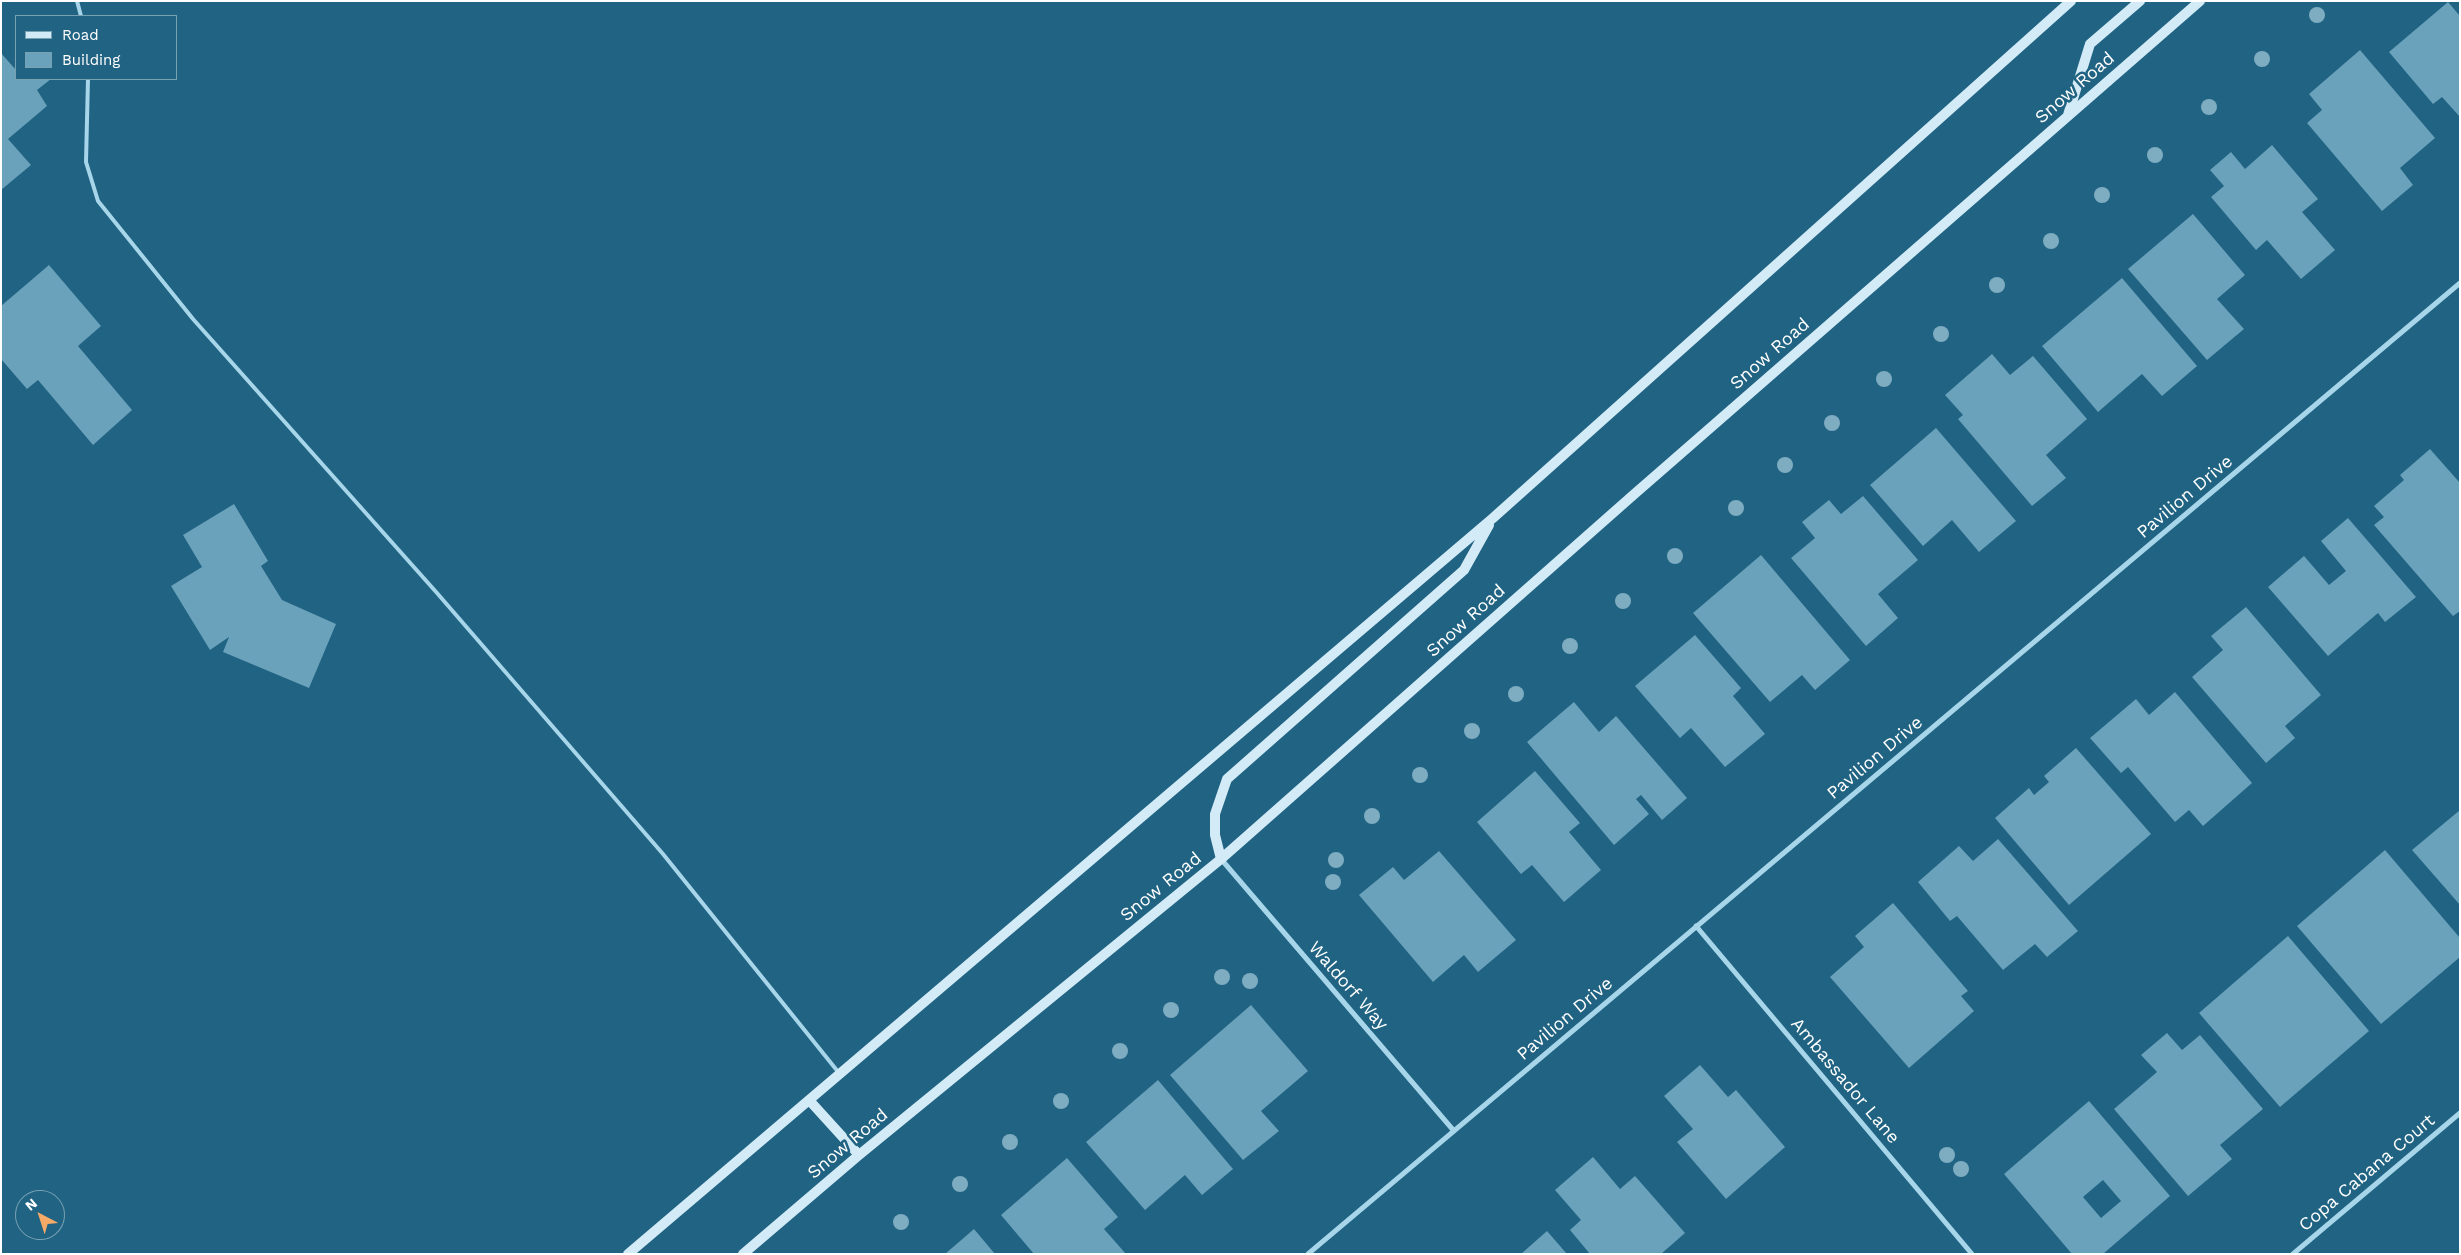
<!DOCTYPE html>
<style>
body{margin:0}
#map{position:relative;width:2461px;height:1255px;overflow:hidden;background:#206382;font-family:"Work Sans",sans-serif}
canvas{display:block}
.frame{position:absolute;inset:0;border:2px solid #fff;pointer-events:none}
.legend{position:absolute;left:15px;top:15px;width:162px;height:65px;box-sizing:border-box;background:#206382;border:1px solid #79a1b4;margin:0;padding:6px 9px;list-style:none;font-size:15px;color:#fff}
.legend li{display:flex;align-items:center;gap:10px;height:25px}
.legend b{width:25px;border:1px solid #79a1b4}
.north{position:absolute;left:15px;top:1190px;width:50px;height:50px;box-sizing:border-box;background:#206382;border:1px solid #79a1b4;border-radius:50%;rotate:320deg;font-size:14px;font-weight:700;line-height:20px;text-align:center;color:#fff}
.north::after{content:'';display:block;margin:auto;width:18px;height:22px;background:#f6aa68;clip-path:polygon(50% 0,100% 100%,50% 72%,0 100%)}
</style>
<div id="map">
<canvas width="2461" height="1255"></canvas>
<div class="frame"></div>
<ul class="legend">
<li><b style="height:6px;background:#d2ebf7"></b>Road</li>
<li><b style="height:14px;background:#6aa1bb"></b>Building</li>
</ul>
<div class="north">N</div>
</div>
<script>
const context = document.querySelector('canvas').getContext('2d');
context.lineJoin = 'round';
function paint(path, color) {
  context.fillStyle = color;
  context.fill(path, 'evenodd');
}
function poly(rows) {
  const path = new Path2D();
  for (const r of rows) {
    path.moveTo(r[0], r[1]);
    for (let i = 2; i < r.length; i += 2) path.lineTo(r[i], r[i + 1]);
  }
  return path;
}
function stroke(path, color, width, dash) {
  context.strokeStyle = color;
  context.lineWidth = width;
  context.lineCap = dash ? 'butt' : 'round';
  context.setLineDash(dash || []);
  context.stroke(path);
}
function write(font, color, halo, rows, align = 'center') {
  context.font = font + ' "Work Sans",sans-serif';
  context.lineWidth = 5;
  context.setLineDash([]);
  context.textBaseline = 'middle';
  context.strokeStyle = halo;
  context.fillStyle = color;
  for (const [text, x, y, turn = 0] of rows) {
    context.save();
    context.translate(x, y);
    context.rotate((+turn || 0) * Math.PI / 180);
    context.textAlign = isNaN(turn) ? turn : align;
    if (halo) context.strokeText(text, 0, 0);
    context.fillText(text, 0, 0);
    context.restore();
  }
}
paint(poly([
 [2448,2,2460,16,2460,117,2442,97,2433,104,2389,52],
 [2360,50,2435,138,2400,168,2413,185,2382,211,2307,123,2322,110,2309,94],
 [1,53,16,70,16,79,51,79,37,90,47,106,8,139,31,165,1,190],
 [2272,145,2318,199,2302,212,2335,250,2301,279,2267,240,2256,250,2211,197,2224,186,2210,170,2231,152,2245,169],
 [2193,214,2245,275,2217,299,2244,329,2207,360,2128,269],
 [49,265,101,326,78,346,132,410,93,445,38,380,27,389,1,359,1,306],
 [2122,278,2197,366,2162,396,2142,374,2098,412,2042,346],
 [1992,354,2010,375,2033,356,2087,419,2046,455,2066,478,2032,506,1958,419,1963,415,1945,395],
 [1936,428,2016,521,1979,552,1952,520,1923,546,1870,485],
 [2430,449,2460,483,2460,611,2453,616,2374,525,2384,517,2374,506,2404,480,2400,475],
 [1863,496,1918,560,1878,594,1898,618,1866,646,1791,558,1815,538,1802,522,1829,500,1841,514],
 [234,504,268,561,261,566,282,600,336,624,309,688,223,652,229,637,210,650,171,586,202,567,183,535],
 [2348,518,2416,597,2385,622,2378,613,2328,656,2268,587,2304,556,2329,585,2346,571,2321,541],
 [1761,555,1850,660,1815,690,1802,675,1770,702,1693,613],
 [2246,607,2321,695,2285,726,2295,738,2266,763,2192,677,2223,650,2211,636],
 [1695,635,1741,688,1733,696,1765,734,1725,767,1691,728,1680,738,1635,686],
 [2175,692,2252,783,2203,826,2189,810,2175,822,2128,767,2121,773,2090,738,2136,699,2149,715],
 [1574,702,1599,732,1616,716,1687,798,1662,820,1641,795,1636,799,1649,814,1614,845,1527,742],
 [2076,748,2151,834,2069,905,1995,818,2029,788,2034,795,2049,782,2044,776],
 [1535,771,1580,823,1569,832,1601,870,1564,902,1532,865,1521,874,1477,822],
 [2460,810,2460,905,2412,850],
 [1998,839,2078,931,2047,957,2035,944,2003,970,1957,916,1950,921,1918,882,1959,846,1973,861],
 [2385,850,2460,938,2460,957,2381,1024,2297,926],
 [1439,851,1516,940,1478,972,1464,955,1433,982,1359,895,1393,867,1404,880],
 [1893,903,1968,991,1961,996,1974,1011,1909,1068,1830,977,1864,947,1855,936],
 [2288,936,2369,1031,2280,1107,2199,1013],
 [1251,1005,1308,1071,1261,1111,1279,1131,1243,1160,1170,1075],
 [2167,1033,2182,1050,2200,1035,2263,1109,2220,1145,2232,1159,2188,1196,2114,1109,2157,1072,2141,1055],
 [1700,1065,1728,1097,1736,1090,1785,1147,1726,1199,1677,1142,1693,1129,1664,1096],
 [1158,1080,1233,1169,1202,1195,1185,1175,1145,1210,1086,1142],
 [2089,1101,2170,1196,2103,1254,2072,1254,2004,1174],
 [2103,1180,2121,1201,2101,1218,2083,1197],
 [1593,1157,1620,1189,1635,1176,1685,1233,1661,1254,1590,1254,1570,1230,1581,1220,1555,1190],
 [1067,1158,1118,1217,1104,1229,1126,1254,1034,1254,1001,1215],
 [974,1229,995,1254,945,1254],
 [1547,1231,1567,1254,1521,1254]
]), '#6aa1bb');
stroke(poly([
 [77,1,81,16],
 [88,79,86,162,98,201,193,319,437,593,663,854,839,1073]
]), '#a7d5e9', 4);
stroke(poly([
 [1221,859,1454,1131],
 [1696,926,1972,1254],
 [1308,1254,2460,283],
 [2293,1254,2460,1113]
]), '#a7d5e9', 5);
stroke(poly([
 [2068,115,2090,44,2140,1],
 [1221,859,1215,835,1215,814,1227,779,1464,570,1489,525],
 [809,1100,859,1155],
 [628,1254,1493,518,2071,1],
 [743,1254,859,1155,1221,859,1631,497,2200,1]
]), '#d2ebf7', 10);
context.fillStyle = '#7eadc2';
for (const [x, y] of [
 [2317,15],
 [2262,59],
 [2209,107],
 [2155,155],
 [2102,195],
 [2051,241],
 [1997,285],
 [1941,334],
 [1884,379],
 [1832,423],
 [1785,465],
 [1736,508],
 [1675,556],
 [1623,601],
 [1570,646],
 [1516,694],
 [1472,731],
 [1420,775],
 [1372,816],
 [1336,860],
 [1333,882],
 [1222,977],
 [1250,981],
 [1171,1010],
 [1120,1051],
 [1061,1101],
 [1010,1142],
 [1947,1155],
 [1961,1169],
 [960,1184],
 [901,1222]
]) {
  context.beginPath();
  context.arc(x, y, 8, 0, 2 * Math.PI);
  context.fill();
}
write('18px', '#fff', '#206382', [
 ["Snow Road",2075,88,-41],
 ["Snow Road",1770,354,-41],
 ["Pavilion Drive",2185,497,-40],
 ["Snow Road",1466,621,-42],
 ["Pavilion Drive",1875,758,-40],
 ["Snow Road",1161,887,-39],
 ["Waldorf Way",1348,986,49],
 ["Pavilion Drive",1565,1019,-40],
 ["Ambassador Lane",1845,1081,50],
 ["Snow Road",848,1144,-40],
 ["Copa Cabana Court",2367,1173,-40]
]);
</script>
